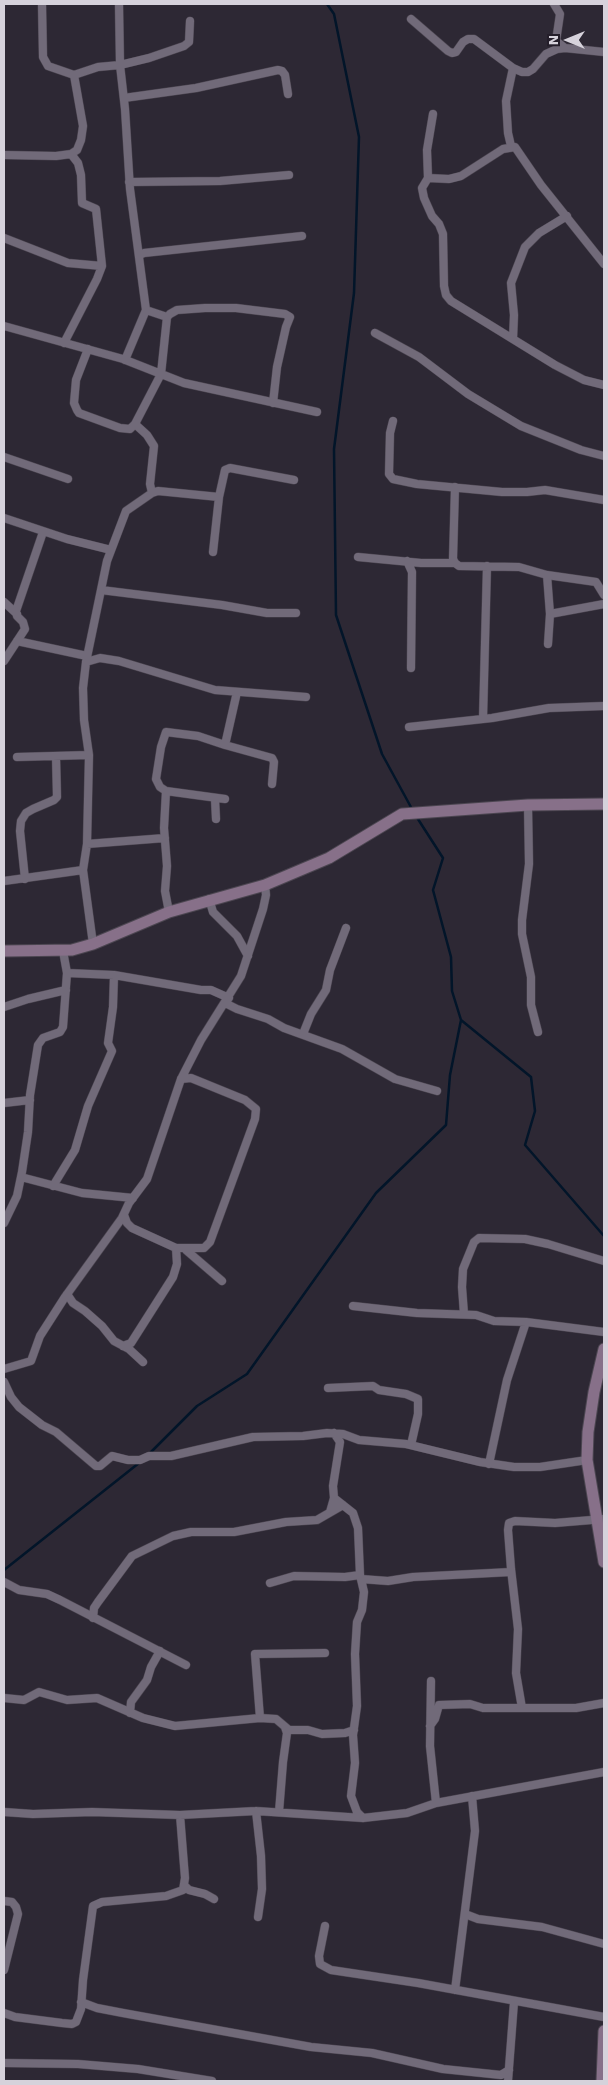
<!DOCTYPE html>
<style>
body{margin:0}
#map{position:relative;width:608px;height:2085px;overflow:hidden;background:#2d2834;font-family:"Work Sans",sans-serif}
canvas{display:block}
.frame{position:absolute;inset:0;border:5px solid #d6d2db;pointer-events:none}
.north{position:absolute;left:543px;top:15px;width:50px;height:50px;-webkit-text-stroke:4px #241e2a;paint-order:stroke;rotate:270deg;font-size:14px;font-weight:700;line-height:20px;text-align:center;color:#d6d2db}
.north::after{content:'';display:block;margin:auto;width:18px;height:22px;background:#d6d2db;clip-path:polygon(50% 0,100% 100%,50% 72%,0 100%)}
</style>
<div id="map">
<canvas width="608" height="2085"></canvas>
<div class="frame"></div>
<div class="north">N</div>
</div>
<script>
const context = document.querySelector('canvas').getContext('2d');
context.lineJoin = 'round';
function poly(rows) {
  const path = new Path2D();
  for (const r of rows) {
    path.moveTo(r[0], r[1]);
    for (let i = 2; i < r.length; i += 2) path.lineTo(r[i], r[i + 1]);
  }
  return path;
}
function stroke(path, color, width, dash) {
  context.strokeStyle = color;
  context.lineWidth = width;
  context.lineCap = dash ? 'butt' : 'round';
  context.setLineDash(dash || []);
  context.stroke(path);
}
stroke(poly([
 [327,4,334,14,359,137,354,293,334,449,336,615,382,754,412,809],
 [461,1020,531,1077,535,1111,525,1145,604,1236],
 [149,1454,197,1406,247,1374,376,1193,446,1125,450,1075,461,1020,452,991,451,957,433,890,443,858,416,816],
 [4,1570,139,1463]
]), '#021529', 2.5);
const street = poly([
 [42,4,43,57,48,66,74,75,98,67,120,65,125,109,130,189,146,310,125,360],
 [119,4,120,65,149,58,184,46,189,42,190,21],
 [554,4,560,14,556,41,565,48],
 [411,19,448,51,452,53,456,52,463,42,468,39,474,39,513,68,522,72,528,72,533,69,546,54,557,49,565,48,604,52],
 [124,98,196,88,278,70,282,71,285,75,288,94],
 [433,114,427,150,428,178,422,188,424,198,432,216,439,224,443,234,444,286,446,295,451,301,555,365,584,380,604,385],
 [511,146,508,133,506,101,513,68],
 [4,155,56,156,71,154,77,150,81,140,83,126,74,75],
 [428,178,449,179,461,176,503,149,515,147,541,185,604,264],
 [129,182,220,181,289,175],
 [4,238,68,263,102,266],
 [140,255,144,253,302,236],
 [146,310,167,317],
 [4,326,123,359,184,383,317,412],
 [375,333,419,357,468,394,521,426,581,450,604,456],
 [513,339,514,315,511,283,525,247,539,233,567,216],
 [64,343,97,279,102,266,96,209,82,203,81,175,78,163,71,154],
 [88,349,76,380,74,403,77,410,79,413,120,428,130,429,135,424,161,374,167,317,170,314,177,310,205,308,236,308,285,314,290,317,286,327,277,367,273,403],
 [393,421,390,433,389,474,393,479,417,484,502,492,527,492,545,490,604,500],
 [135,424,147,435,154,446,150,484,152,493],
 [4,457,68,479],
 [455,487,453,559,455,563],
 [4,518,67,539,111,550],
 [213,552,219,497,225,470,230,468,294,480],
 [358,557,421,563,455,563,459,566,519,567,547,575,596,582,604,595],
 [407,561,412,572,411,668],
 [547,575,550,614,548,644],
 [101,590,222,605,267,613,296,613],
 [4,602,17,614],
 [550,614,604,604],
 [17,641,87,656],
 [4,661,25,629,23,622,17,616,16,611,43,532],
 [86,662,100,658,119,661,215,690,306,697],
 [237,692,225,745,272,758,274,762,272,784],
 [483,719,487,566],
 [409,727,492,718,549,708,604,706],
 [17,757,89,755],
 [166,791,164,828,167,866,165,891,169,912],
 [215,799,216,819],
 [225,799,166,791,160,787,156,779,161,747,166,732,198,736,225,745],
 [528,805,529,864,522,920,522,934,531,977,531,1005,538,1032],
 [87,844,165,838],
 [25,879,20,831,21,821,26,813,33,809,54,800,57,797,56,756],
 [4,881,83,870],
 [209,899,213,912,237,936,248,956],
 [93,944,83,870,87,844,89,755,84,720,83,688,86,662,107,561,126,511,152,493,158,491,219,497],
 [67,973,114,975,201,990,211,990,229,998],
 [225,1003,237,1009,268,1019,284,1028,342,1049,395,1079,437,1091],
 [4,1007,28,999,66,990],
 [303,1034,311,1014,326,990,330,970,346,928],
 [4,1103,30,1100],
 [21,1177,82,1193,133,1198],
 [53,1186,75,1150,88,1106,112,1051,108,1043,113,1007,114,975],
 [124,1215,127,1223,132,1228,176,1248,204,1248,210,1242,255,1119,256,1109,245,1100,191,1078,181,1079],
 [4,1223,17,1196,22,1172,28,1132,30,1095,38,1045,43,1038,60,1032,63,1027,67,973,63,951],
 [186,1250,222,1281],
 [67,1294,73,1303,85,1311,102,1326,114,1341,129,1349,143,1362],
 [353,1306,417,1313,476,1315,494,1321,526,1322,604,1332],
 [464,1314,462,1287,463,1269,474,1242,479,1238,525,1239,548,1244,604,1261],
 [123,1346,131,1343,173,1277,177,1264,176,1248],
 [4,1369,31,1361,40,1336,65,1297,122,1218,129,1203,147,1179,181,1079,201,1040,241,976,263,909,266,895,265,885],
 [4,1382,11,1397,19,1407,42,1425,56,1432,96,1466,100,1466,112,1456,128,1460,140,1460,149,1456,171,1456,253,1437,303,1436,327,1433,343,1434,359,1440,406,1444,480,1462,514,1467,540,1467,587,1460],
 [328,1388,373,1386,379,1390,406,1394,418,1399,418,1414,411,1445],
 [489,1464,507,1380,526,1322],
 [334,1498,353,1513,358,1528,360,1575,364,1592,362,1610,357,1622,355,1654,357,1706,353,1735,355,1763,351,1796,357,1812,363,1818],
 [330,1512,334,1498,333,1486,340,1442,334,1433],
 [361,1579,388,1581,413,1577,511,1572],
 [4,1582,19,1590,47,1594,60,1600,186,1665],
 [270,1583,294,1576,345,1577,360,1575],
 [93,1618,94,1608,98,1602,132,1556,173,1536,191,1532,234,1532,286,1522,317,1520,343,1505],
 [431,1681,430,1746,436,1803],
 [4,1698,24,1700,39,1692,67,1700,97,1698,143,1718,175,1726,260,1718,276,1719,289,1730,308,1730,322,1734,345,1733,354,1730],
 [522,1708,516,1673,518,1629,511,1569,508,1530,509,1523,515,1521,555,1523,604,1519],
 [130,1713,131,1702,147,1680,151,1667,160,1651],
 [260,1718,255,1654,325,1653],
 [430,1726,435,1719,439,1705,470,1704,483,1708,576,1708,604,1703],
 [256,1811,261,1856,262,1889,258,1917],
 [4,1812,33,1814,92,1812,180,1815,256,1811,363,1818,407,1813,436,1803,604,1772],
 [279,1812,283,1762,287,1733,285,1727],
 [184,1885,189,1890,205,1894,214,1899],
 [4,1901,12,1902,16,1907,18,1914,4,1970],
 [465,1914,478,1919,542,1927,604,1944],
 [325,1926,319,1956,320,1964,331,1970,418,1983,604,2017],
 [455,1990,475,1831,472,1796],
 [81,2002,97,2008,123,2013,311,2047,372,2053,443,2069,501,2075,509,2070],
 [4,2013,15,2017,62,2023,72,2024,76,2022,81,2009,83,1980,93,1906,102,1902,166,1896,183,1890,185,1878,180,1815],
 [4,2063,78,2064,138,2069,212,2081],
 [508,2081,514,2002]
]);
const secondary = poly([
 [4,951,72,950,93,944,169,912,265,885,329,858,402,814,528,805,604,804],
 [604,1349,594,1392,588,1432,587,1460,604,1562],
 [602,2081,604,2031]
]);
stroke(street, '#4c4651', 9);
stroke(secondary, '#4c4651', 13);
stroke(street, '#716a79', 8);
stroke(secondary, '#877089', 11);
</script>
